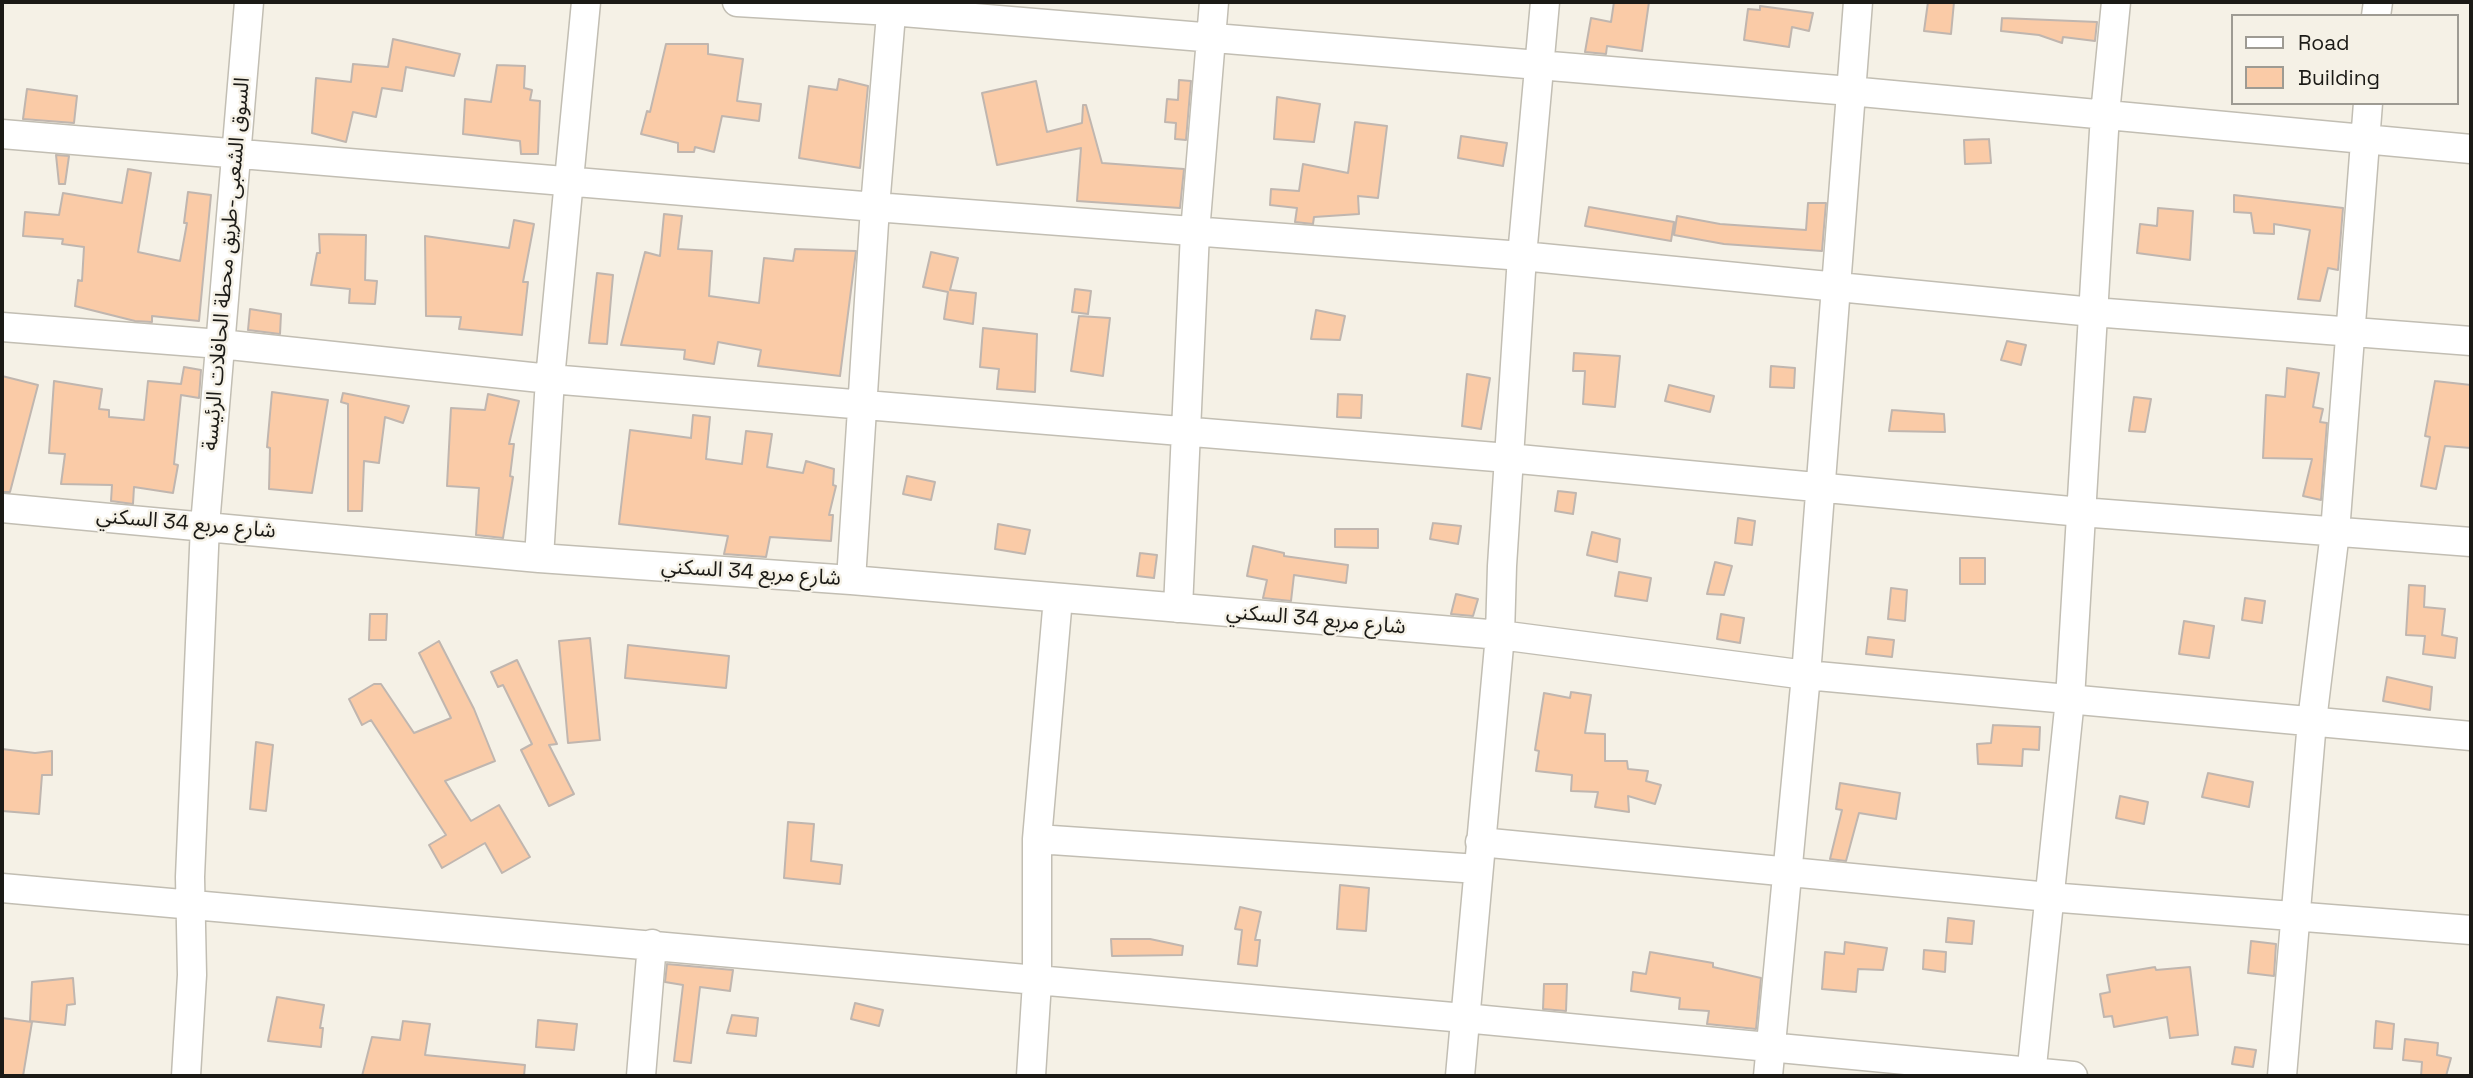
<!DOCTYPE html>
<meta charset="utf-8">
<style>
body{margin:0}
#map{position:relative;width:2473px;height:1078px;overflow:hidden;background:#f5f1e6;font-family:"Space Grotesk",sans-serif}
canvas{display:block}
.frame{position:absolute;inset:0;border:4px solid #1b1a16;pointer-events:none}
.legend{position:absolute;left:2231px;top:14px;width:228px;height:91px;box-sizing:border-box;background:#f5f1e6;border:2px solid #9e9b93;margin:0;padding:9px 12px;list-style:none;font-size:21px;color:#1b1a16}
.legend li{display:flex;align-items:center;gap:14px;height:35px}
.legend b{width:35px;border:2px solid #9e9b93}
</style>
<div id="map">
<canvas width="2473" height="1078"></canvas>
<div class="frame"></div>
<ul class="legend">
<li><b style="height:9px;background:#fff"></b>Road</li>
<li><b style="height:19px;background:#facba7"></b>Building</li>
</ul>
</div>
<script>
const context = document.querySelector('canvas').getContext('2d');
context.lineJoin = 'round';
function paint(path, color) {
  context.fillStyle = color;
  context.fill(path, 'evenodd');
}
function poly(rows) {
  const path = new Path2D();
  for (const r of rows) {
    path.moveTo(r[0], r[1]);
    for (let i = 2; i < r.length; i += 2) path.lineTo(r[i], r[i + 1]);
  }
  return path;
}
function stroke(path, color, width, dash) {
  context.strokeStyle = color;
  context.lineWidth = width;
  context.lineCap = dash ? 'butt' : 'round';
  context.setLineDash(dash || []);
  context.stroke(path);
}
function write(font, color, halo, rows, align = 'center') {
  context.font = font + ' "Space Grotesk","Noto Sans Arabic",sans-serif';
  context.lineWidth = 5;
  context.setLineDash([]);
  context.textBaseline = 'middle';
  context.strokeStyle = halo;
  context.fillStyle = color;
  for (const [text, x, y, turn = 0] of rows) {
    context.save();
    context.translate(x, y);
    context.rotate((+turn || 0) * Math.PI / 180);
    context.textAlign = isNaN(turn) ? turn : align;
    if (halo) context.strokeText(text, 0, 0);
    context.fillText(text, 0, 0);
    context.restore();
  }
}
const building = poly([
 [1614,2,1649,2,1642,51,1607,46,1606,54,1585,52,1591,18,1611,22,1614,2],
 [1928,2,1954,2,1951,34,1924,31,1928,2],
 [1760,6,1813,13,1809,31,1792,27,1789,47,1744,40,1748,9,1760,10,1760,6],
 [2002,18,2097,22,2095,41,2063,37,2062,43,2039,35,2001,31,2002,18],
 [393,39,460,54,454,76,406,67,402,91,382,88,376,117,353,112,346,142,312,133,316,78,351,82,353,64,388,67,393,39],
 [666,44,708,44,708,54,743,59,737,101,761,104,759,121,722,116,714,152,695,147,694,152,678,152,678,143,641,134,647,111,650,112,666,44],
 [497,65,525,66,524,88,532,90,530,100,540,101,538,154,521,154,520,141,463,134,465,99,491,102,497,65],
 [839,79,868,86,860,168,799,158,809,86,837,90,839,79],
 [1179,80,1191,81,1186,140,1175,139,1176,123,1165,122,1167,99,1178,100,1179,80],
 [1036,81,1047,132,1082,123,1083,105,1086,105,1102,163,1184,169,1180,208,1077,201,1081,148,997,165,982,93,1036,81],
 [27,89,77,96,74,123,23,119,27,89],
 [1277,97,1320,104,1314,142,1274,139,1277,97],
 [1355,122,1387,126,1378,198,1358,196,1359,214,1314,217,1313,224,1295,222,1297,208,1270,205,1271,189,1299,191,1303,164,1348,173,1355,122],
 [1461,136,1507,143,1503,166,1458,158,1461,136],
 [1989,139,1991,163,1965,164,1964,140,1989,139],
 [56,155,69,156,65,184,59,184,56,155],
 [128,169,151,173,138,252,180,261,187,223,184,223,188,192,211,195,199,321,152,316,152,322,135,321,75,306,78,280,82,281,84,247,62,244,63,239,23,236,25,212,59,215,63,193,122,203,128,169],
 [2234,195,2343,208,2338,270,2328,268,2320,301,2298,299,2310,230,2274,224,2274,234,2254,233,2251,213,2234,212,2234,195],
 [1808,203,1826,203,1822,251,1724,244,1674,235,1677,216,1720,224,1806,230,1808,203],
 [1589,207,1674,222,1671,241,1585,226,1589,207],
 [2158,208,2193,211,2190,260,2137,253,2140,224,2157,226,2158,208],
 [664,214,682,216,678,249,712,251,709,296,759,303,764,258,793,261,795,249,856,251,840,376,758,366,761,350,718,342,714,364,684,359,685,350,621,345,645,252,660,256,664,214],
 [514,220,534,224,523,282,528,282,522,335,459,329,461,317,426,316,425,236,509,248,514,220],
 [319,234,366,235,365,280,377,281,375,304,349,303,350,289,311,285,317,253,320,253,319,234],
 [931,252,958,258,950,290,976,293,973,324,944,319,948,292,923,287,931,252],
 [597,273,613,275,607,344,589,343,597,273],
 [1075,289,1091,291,1088,314,1072,312,1075,289],
 [250,309,281,314,280,334,248,330,250,309],
 [1316,310,1345,316,1340,340,1311,339,1316,310],
 [1079,316,1110,318,1103,376,1071,371,1079,316],
 [983,328,1037,334,1035,392,997,389,999,369,980,367,983,328],
 [2007,341,2026,345,2021,365,2001,360,2007,341],
 [1574,353,1620,356,1615,407,1583,404,1585,371,1573,371,1574,353],
 [1771,366,1795,368,1794,388,1770,387,1771,366],
 [184,367,201,370,199,398,181,395,174,464,178,465,173,493,134,487,133,504,111,501,112,485,61,484,65,454,49,453,54,381,102,389,99,409,109,410,109,417,144,420,148,381,181,384,184,367],
 [2287,368,2319,373,2313,407,2323,409,2320,422,2327,423,2321,500,2303,496,2312,459,2263,458,2266,395,2285,397,2287,368],
 [1467,374,1490,378,1481,429,1462,426,1467,374],
 [2,376,38,385,10,492,2,492,2,376],
 [2435,381,2471,385,2471,448,2445,446,2436,489,2421,486,2430,437,2425,436,2435,381],
 [1669,385,1714,396,1710,412,1665,401,1669,385],
 [272,392,328,400,312,493,269,489,270,448,267,447,272,392],
 [343,393,409,406,403,423,385,417,379,463,364,461,362,511,348,511,348,404,341,402,343,393],
 [488,394,519,401,509,444,514,444,510,476,513,477,503,538,476,535,479,488,447,486,451,408,485,410,488,394],
 [1338,394,1362,395,1361,418,1337,417,1338,394],
 [2134,397,2151,399,2145,432,2129,431,2134,397],
 [1892,410,1944,414,1945,432,1889,431,1892,410],
 [693,415,710,417,706,459,742,464,746,431,772,434,767,467,803,473,806,461,834,469,833,485,836,486,829,515,833,515,831,541,770,537,766,557,724,554,728,536,619,524,630,430,691,438,693,415],
 [907,476,935,482,931,500,903,494,907,476],
 [1558,491,1576,493,1573,514,1555,511,1558,491],
 [1738,518,1755,521,1752,545,1735,543,1738,518],
 [1433,523,1461,526,1458,544,1430,539,1433,523],
 [998,524,1030,530,1025,554,995,549,998,524],
 [1335,529,1378,529,1378,548,1335,547,1335,529],
 [1592,532,1620,539,1617,562,1587,555,1592,532],
 [1253,546,1284,553,1284,556,1348,565,1346,583,1294,575,1291,601,1263,598,1267,580,1247,576,1253,546],
 [1140,553,1157,555,1154,578,1137,576,1140,553],
 [1960,558,1985,558,1985,584,1960,584,1960,558],
 [1715,562,1732,566,1724,595,1707,594,1715,562],
 [1619,572,1651,578,1647,601,1615,596,1619,572],
 [2409,585,2425,586,2424,607,2445,609,2442,635,2457,638,2455,658,2423,654,2425,636,2406,635,2409,585],
 [1891,588,1907,590,1905,621,1888,619,1891,588],
 [1456,594,1478,599,1473,616,1451,614,1456,594],
 [2245,598,2265,601,2262,623,2242,620,2245,598],
 [370,614,387,614,386,640,369,640,370,614],
 [1721,614,1744,618,1740,643,1717,639,1721,614],
 [2184,621,2214,626,2209,658,2179,654,2184,621],
 [1868,637,1894,640,1892,657,1866,654,1868,637],
 [590,638,600,740,568,743,559,641,590,638],
 [439,641,474,709,495,761,445,781,471,821,499,805,530,857,502,873,485,843,442,868,429,845,446,835,371,720,362,725,349,699,374,684,381,684,414,733,451,718,419,653,439,641],
 [628,645,729,656,726,688,625,678,628,645],
 [517,660,557,744,549,745,574,794,549,806,521,750,532,744,503,685,498,687,491,672,517,660],
 [2387,677,2432,687,2430,710,2383,701,2387,677],
 [1571,692,1591,695,1585,733,1605,734,1605,761,1627,761,1628,769,1648,771,1646,781,1661,785,1655,804,1628,796,1629,812,1595,807,1598,792,1571,791,1572,775,1536,771,1539,751,1535,750,1544,693,1570,698,1571,692],
 [1993,725,2040,727,2039,750,2023,749,2022,766,1978,764,1977,744,1991,743,1993,725],
 [256,742,273,745,266,811,250,809,256,742],
 [2,749,35,753,52,751,52,775,42,775,39,814,2,811,2,749],
 [2208,773,2253,782,2249,807,2202,797,2208,773],
 [1840,783,1900,793,1896,819,1859,813,1846,861,1830,859,1842,810,1836,809,1840,783],
 [2120,796,2148,802,2144,824,2116,818,2120,796],
 [788,822,814,824,811,861,842,865,840,884,784,878,788,822],
 [1340,885,1369,888,1366,931,1337,929,1340,885],
 [1240,907,1261,912,1255,940,1260,940,1257,966,1238,964,1242,930,1235,929,1240,907],
 [1948,918,1974,921,1972,944,1946,942,1948,918],
 [1111,939,1150,939,1183,946,1182,955,1112,956,1111,939],
 [2251,941,2276,944,2274,976,2248,973,2251,941],
 [1845,942,1887,948,1883,970,1858,969,1856,992,1822,989,1825,952,1844,954,1845,942],
 [1924,950,1946,952,1945,972,1923,969,1924,950],
 [1650,952,1713,963,1713,967,1761,978,1756,1029,1707,1024,1709,1011,1679,1009,1680,998,1631,991,1633,972,1646,974,1650,952],
 [667,964,733,970,730,991,700,987,691,1063,674,1061,683,985,665,982,667,964],
 [2155,967,2156,970,2190,967,2198,1035,2170,1038,2167,1017,2114,1027,2112,1016,2104,1017,2100,994,2110,992,2107,975,2155,967],
 [73,978,75,1004,67,1005,65,1025,30,1021,32,982,73,978],
 [1544,984,1567,984,1566,1011,1543,1009,1544,984],
 [277,997,324,1005,320,1028,323,1028,321,1047,268,1041,277,997],
 [855,1003,883,1010,879,1026,851,1019,855,1003],
 [732,1015,758,1018,756,1036,727,1033,732,1015],
 [2,1018,32,1022,23,1076,2,1076,2,1018],
 [538,1020,577,1024,574,1050,536,1047,538,1020],
 [403,1021,430,1024,425,1055,525,1065,524,1076,362,1076,372,1037,400,1040,403,1021],
 [2376,1021,2394,1024,2392,1049,2374,1048,2376,1021],
 [2405,1039,2438,1043,2437,1055,2451,1058,2446,1076,2421,1076,2422,1062,2403,1060,2405,1039],
 [2235,1047,2256,1050,2253,1067,2232,1064,2235,1047]
]);
paint(building, '#facba7');
stroke(building, '#c0b6af', 2);
const minor = poly([
 [737,2,891,11,1850,91,2471,149],
 [2376,16,2378,2],
 [2,134,875,207,1522,256,2093,312,2471,341],
 [2,327,220,344,550,379,1508,458,2081,512,2471,542],
 [2,508,539,558,851,580,1500,635,1806,675,2471,736],
 [539,558,550,379,586,2],
 [851,580,875,207,892,2],
 [1178,608,1195,232,1214,2],
 [1037,839,1478,869],
 [1480,842,2049,897,2471,930],
 [2,888,1464,1018,2073,1076],
 [186,1076,192,975,190,877,205,525,249,2],
 [641,1076,652,944],
 [1031,1076,1037,982,1037,839,1058,598],
 [1460,1076,1500,635,1502,566,1522,256,1545,2],
 [1768,1076,1806,675,1858,2],
 [2031,1076,2070,699,2105,114,2116,2],
 [2282,1076,2312,721,2335,532,2368,103]
]);
stroke(minor, '#c2beb3', 31);
stroke(minor, '#fff', 28);
write('21px', '#1b1a16', '#f5f1e6', [
 ["السوق الشعبى-طريق محطة الحافلات الرئيسة",227,264,-85],
 ["شارع مربع 34 السكني",186,524,5],
 ["شارع مربع 34 السكني",751,573,4],
 ["شارع مربع 34 السكني",1316,620,5]
]);
</script>
